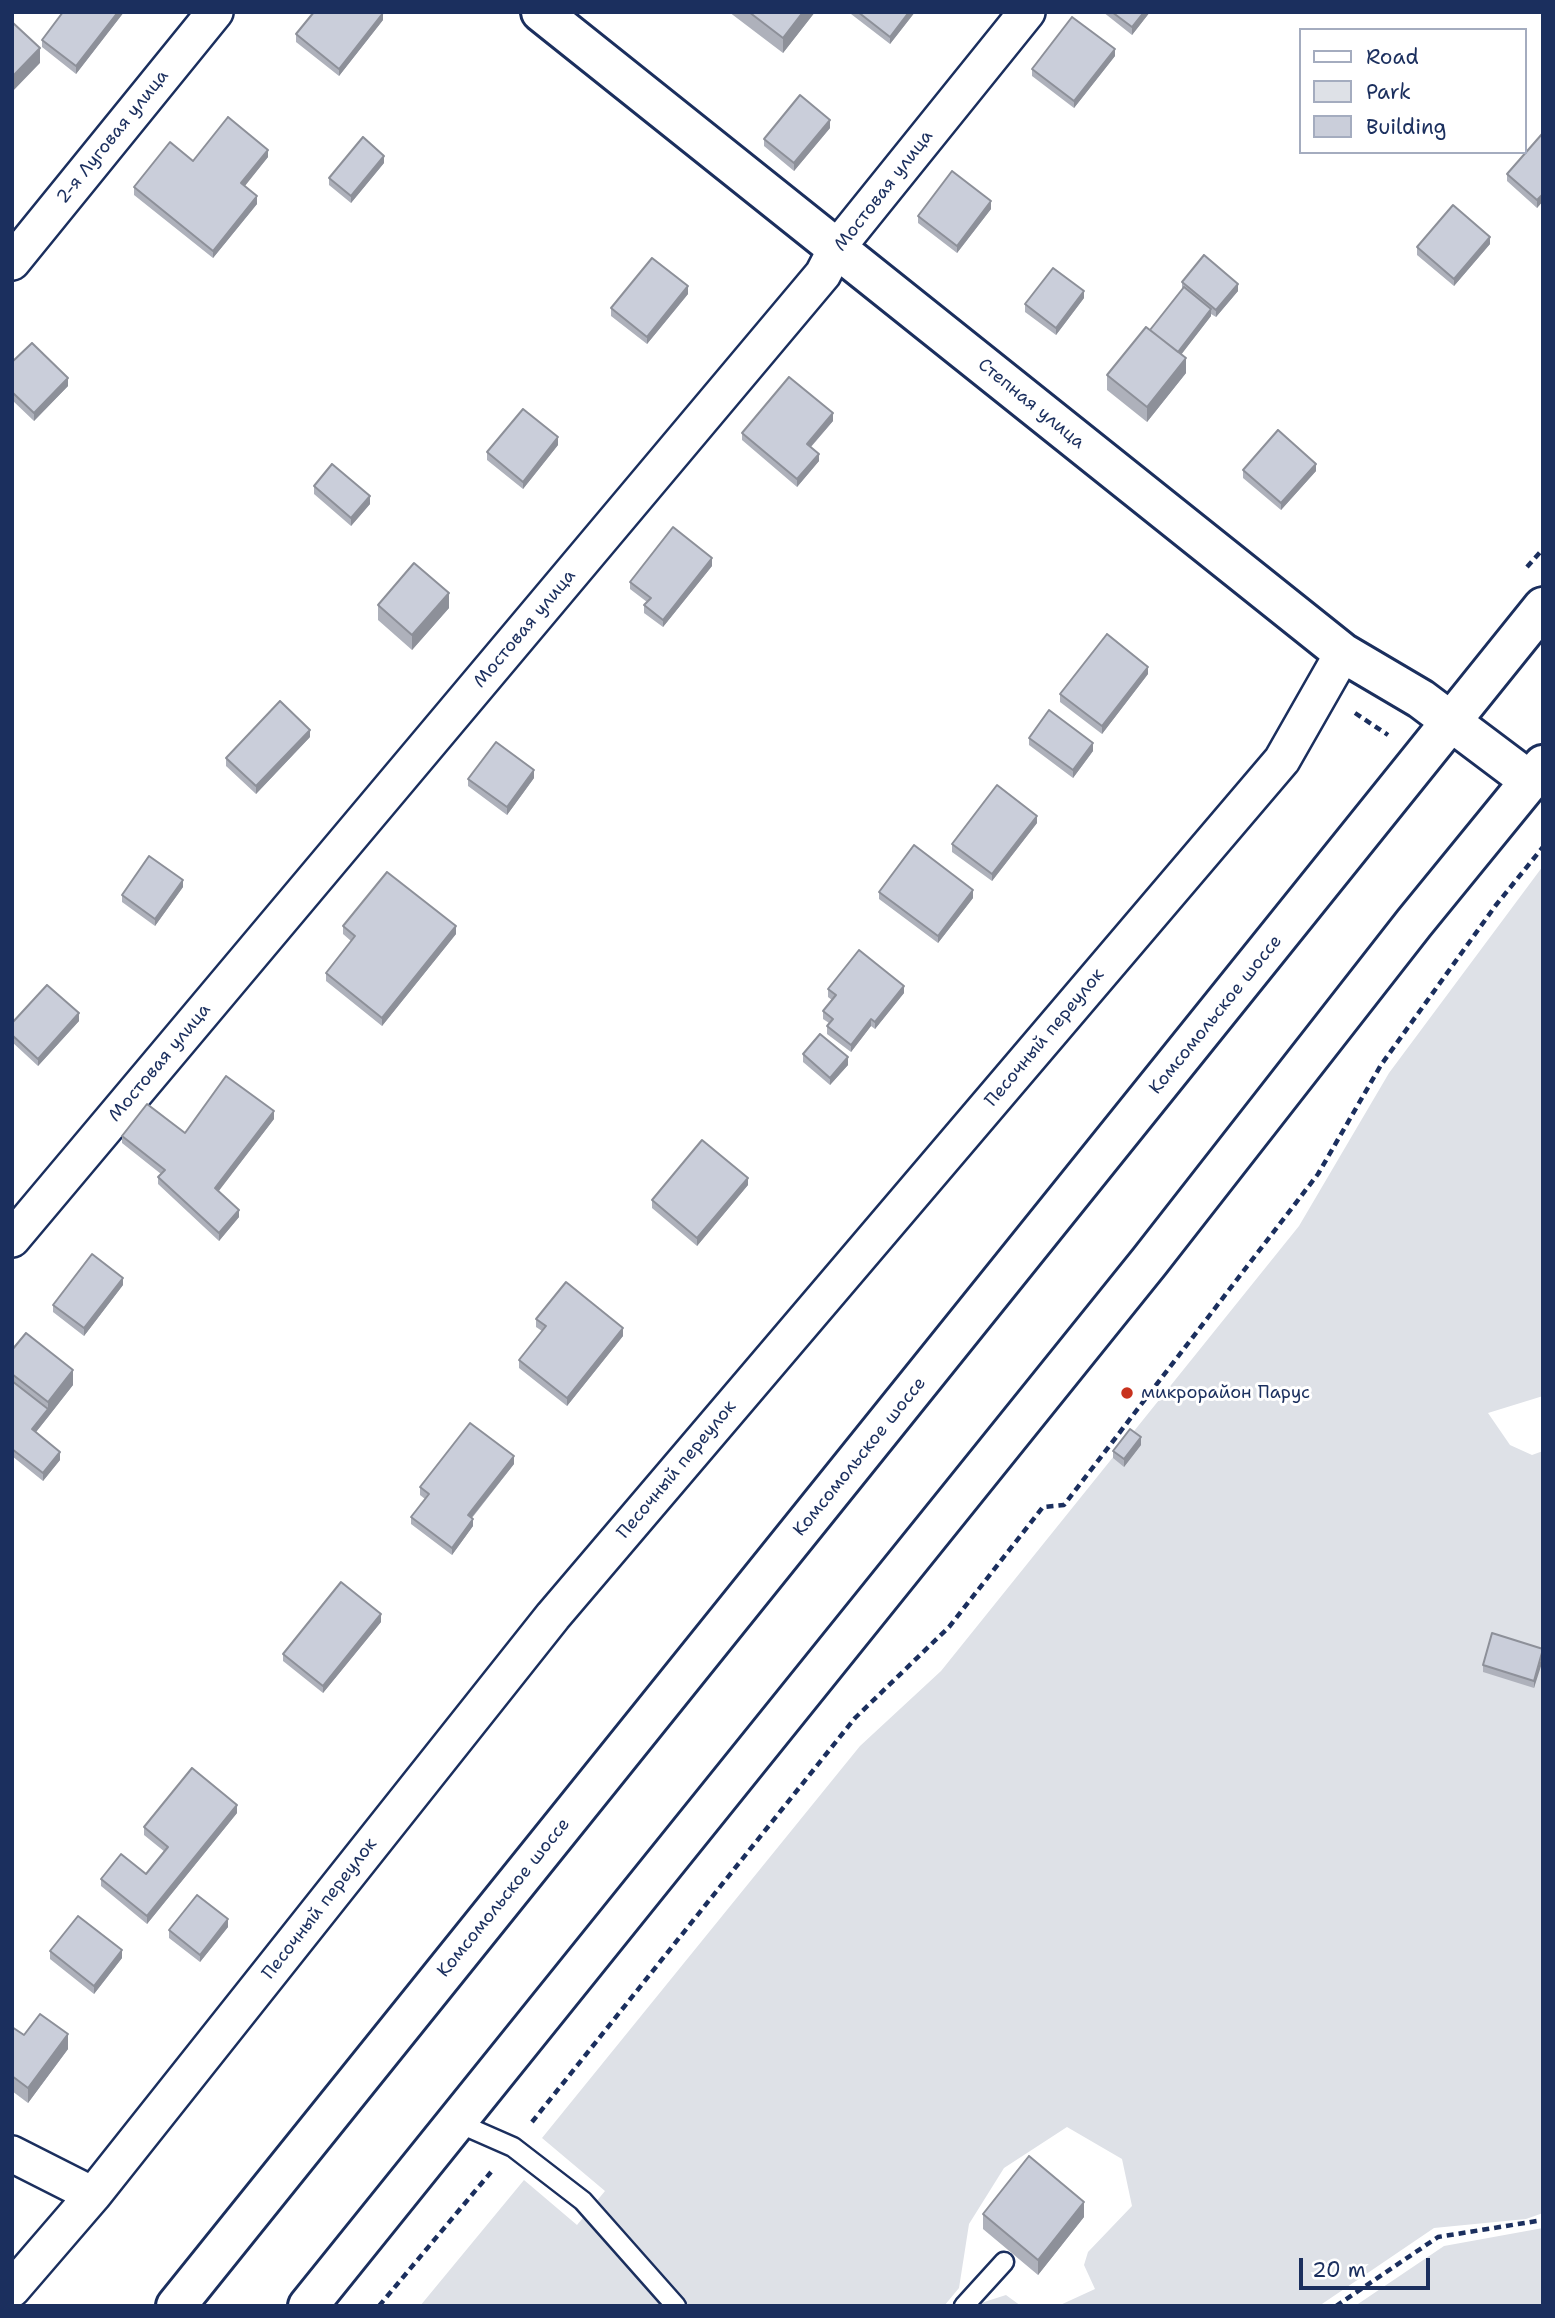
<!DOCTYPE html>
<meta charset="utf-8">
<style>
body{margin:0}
#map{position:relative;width:1555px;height:2318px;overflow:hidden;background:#fff;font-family:"Shantell Sans",sans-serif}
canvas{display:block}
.frame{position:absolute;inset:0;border:14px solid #1b2f5e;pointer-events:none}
.legend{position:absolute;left:1299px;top:28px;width:228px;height:126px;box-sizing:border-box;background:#fff;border:2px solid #a4acbf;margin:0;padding:9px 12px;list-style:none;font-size:21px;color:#1b2f5e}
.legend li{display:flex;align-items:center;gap:14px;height:35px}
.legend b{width:35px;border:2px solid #a4acbf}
.scale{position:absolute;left:1299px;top:2258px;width:131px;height:32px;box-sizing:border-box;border:4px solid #1b2f5e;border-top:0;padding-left:9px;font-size:21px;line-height:24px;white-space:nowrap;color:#1b2f5e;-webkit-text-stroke:5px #fff;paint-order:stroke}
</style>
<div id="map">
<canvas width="1555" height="2318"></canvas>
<div class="frame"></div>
<ul class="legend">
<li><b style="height:9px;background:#fff"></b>Road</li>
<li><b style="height:19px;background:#dee1e7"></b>Park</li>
<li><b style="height:19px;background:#caceda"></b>Building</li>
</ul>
<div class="scale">20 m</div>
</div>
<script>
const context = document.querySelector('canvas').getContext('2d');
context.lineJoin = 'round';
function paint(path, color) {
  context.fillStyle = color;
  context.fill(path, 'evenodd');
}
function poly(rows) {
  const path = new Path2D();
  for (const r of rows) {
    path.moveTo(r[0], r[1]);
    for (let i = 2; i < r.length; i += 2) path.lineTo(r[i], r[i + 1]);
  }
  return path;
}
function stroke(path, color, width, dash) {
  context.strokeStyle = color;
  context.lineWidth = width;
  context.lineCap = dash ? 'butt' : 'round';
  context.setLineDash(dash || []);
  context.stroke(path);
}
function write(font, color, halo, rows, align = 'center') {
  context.font = font + ' "Shantell Sans",sans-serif';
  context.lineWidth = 6;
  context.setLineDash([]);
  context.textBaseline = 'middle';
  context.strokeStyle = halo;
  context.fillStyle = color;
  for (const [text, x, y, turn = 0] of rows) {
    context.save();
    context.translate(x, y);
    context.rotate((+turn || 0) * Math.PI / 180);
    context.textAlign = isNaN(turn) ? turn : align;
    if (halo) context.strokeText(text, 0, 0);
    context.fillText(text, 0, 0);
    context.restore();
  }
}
paint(poly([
 [1543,866,1543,1396,1488,1413,1510,1445,1532,1455,1543,1451,1543,2213,1526,2219,1434,2228,1319,2306,1058,2306,1095,2289,1084,2265,1088,2252,1132,2206,1122,2159,1067,2127,1004,2168,969,2224,959,2288,944,2306,420,2306,524,2180,577,2225,605,2191,542,2138,860,1746,941,1671,1299,1226,1389,1073],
 [1543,2228,1543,2306,1355,2306,1444,2246],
 [1006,2295,1021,2306,978,2306,981,2303]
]), '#dee1e7');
const lane = poly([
 [456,2122,513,2147,583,2201,676,2306],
 [964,2306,1004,2262]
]);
const street = poly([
 [12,262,215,12],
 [12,1239,823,274,836,249,1027,12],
 [12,2154,93,2195],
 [12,2289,93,2195,553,1616,1282,760,1343,653]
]);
const secondary = poly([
 [541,12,1343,653,1421,699,1530,781]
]);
const primary = poly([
 [176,2306,1543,607],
 [308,2306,1149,1262,1414,923,1543,765]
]);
stroke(lane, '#1b2f5e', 23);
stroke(street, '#1b2f5e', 40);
stroke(secondary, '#1b2f5e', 44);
stroke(primary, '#1b2f5e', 44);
stroke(poly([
 [1527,567,1543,549],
 [1355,713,1388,735],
 [532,2122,855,1718,949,1627,1043,1507,1064,1505,1318,1174,1381,1065,1496,905,1543,847],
 [379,2306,491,2172],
 [1336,2306,1438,2237,1543,2220]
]), '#1b2f5e', 4.5, [7, 5]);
stroke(lane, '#fff', 18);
stroke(street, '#fff', 35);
stroke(secondary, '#fff', 38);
stroke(primary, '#fff', 38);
paint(poly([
 [63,12,124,12,76,74,42,47,42,40],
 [729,12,815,12,783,53],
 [851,12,915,12,890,44,851,14],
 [1103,12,1150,12,1132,35],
 [383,20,339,76,296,42,296,34],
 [1115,56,1074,108,1032,76,1032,69],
 [830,128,794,171,764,146,764,139],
 [1543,134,1543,201,1537,208,1507,181,1507,174],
 [268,157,244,186,257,204,213,258,134,195,134,187,193,161],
 [384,163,351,203,329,185,329,178],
 [991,209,957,253,918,223,918,216],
 [1490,244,1454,286,1417,255,1417,247],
 [1182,282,1238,291,1216,317,1211,314,1211,316,1181,354,1186,373,1147,422,1107,390,1107,375,1150,330,1182,289],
 [688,294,647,344,611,316,611,308],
 [1084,298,1056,335,1025,312,1025,304],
 [12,362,68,386,34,421,12,400],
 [833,421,811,447,819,461,797,487,742,440,742,433],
 [558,445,523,489,487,460,487,452],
 [1243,470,1316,471,1281,510,1243,478],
 [314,486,370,504,351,526,314,494],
 [712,566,663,627,644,613,644,605,647,602,630,589,630,582],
 [378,605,449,608,412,650,378,620],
 [1148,674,1102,734,1060,702,1060,694],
 [310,737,256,794,226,766,226,758],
 [1029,738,1093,751,1073,778,1029,745],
 [534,778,507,815,468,786,468,779],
 [1037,823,992,881,952,852,952,844],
 [183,887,155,926,122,902,122,895],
 [879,892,973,898,938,943,879,899],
 [343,926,456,934,382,1026,326,981,326,973,351,941,343,934],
 [828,989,904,993,875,1029,871,1026,851,1052,827,1034,827,1026,829,1023,823,1019,823,1011,832,1000,828,997],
 [79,1021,38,1066,12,1042,12,1023],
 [803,1054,848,1065,830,1085,803,1062],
 [274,1119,218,1191,239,1217,219,1241,158,1184,158,1177,161,1174,122,1143,122,1136,185,1133],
 [748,1185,697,1246,652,1208,652,1200],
 [123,1285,84,1336,53,1312,53,1305],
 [536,1319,623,1336,567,1406,519,1368,519,1360,542,1331,536,1327],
 [12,1350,73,1385,36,1432,60,1460,43,1481,12,1456],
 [1141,1445,1124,1467,1113,1458,1113,1451],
 [514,1464,472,1518,473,1526,452,1555,411,1524,411,1517,425,1499,420,1495,420,1487],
 [381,1622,323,1693,283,1661,283,1654],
 [1543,1649,1534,1688,1483,1672,1483,1665],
 [237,1813,147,1924,101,1886,101,1879,146,1874,165,1852,144,1835,144,1827],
 [228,1927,200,1962,169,1938,169,1930],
 [50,1951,122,1958,94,1994,50,1959],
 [12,2027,24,2035,68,2049,28,2103,12,2091],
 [983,2214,1084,2217,1038,2275,983,2229]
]), '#aeb1bb');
paint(poly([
 [118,12,124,12,76,74,76,66],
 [803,12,815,12,783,53,783,38],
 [909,12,915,12,890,44,890,37],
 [1144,12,1150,12,1132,35,1132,27],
 [383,13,383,20,339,76,339,69],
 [40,48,40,63,12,92,12,77],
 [1115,49,1115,56,1074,108,1074,101],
 [830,120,830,128,794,171,794,163],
 [268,150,268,157,241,191,241,183],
 [384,156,384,163,351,203,351,196],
 [1543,194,1543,201,1537,208,1537,200],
 [257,196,257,204,213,258,213,251],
 [991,201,991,209,957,253,957,246],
 [1490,237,1490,244,1454,286,1454,279],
 [1238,284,1238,291,1216,317,1216,310],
 [688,286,688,294,647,344,647,337],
 [1084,291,1084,298,1056,335,1056,328],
 [1211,309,1211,316,1174,364,1174,356],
 [1186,358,1186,373,1147,422,1147,407],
 [68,378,68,386,34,421,34,413],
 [833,413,833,421,807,451,807,444],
 [558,437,558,445,523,489,523,482],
 [819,454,819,461,797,487,797,479],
 [1316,464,1316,471,1281,510,1281,503],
 [370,496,370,504,351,526,351,518],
 [712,558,712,566,663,627,663,620],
 [449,593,449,608,412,650,412,635],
 [1148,667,1148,674,1102,734,1102,726],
 [310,730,310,737,256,794,256,786],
 [1093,743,1093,751,1073,778,1073,770],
 [534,770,534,778,507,815,507,807],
 [1037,816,1037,823,992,881,992,874],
 [183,880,183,887,155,926,155,919],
 [973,890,973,898,938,943,938,936],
 [456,926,456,934,382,1026,382,1018],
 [904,986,904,993,875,1029,875,1022],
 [79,1013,79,1021,38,1066,38,1059],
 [871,1019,871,1026,851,1052,851,1045],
 [848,1057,848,1065,830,1085,830,1078],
 [274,1111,274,1119,215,1196,215,1188],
 [748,1178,748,1185,697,1246,697,1238],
 [239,1210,239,1217,219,1241,219,1233],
 [123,1278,123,1285,84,1336,84,1328],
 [623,1328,623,1336,567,1406,567,1398],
 [73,1370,73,1385,48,1417,48,1402],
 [48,1409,48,1417,32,1437,32,1429],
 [1141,1437,1141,1445,1124,1467,1124,1459],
 [60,1452,60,1460,43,1481,43,1473],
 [514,1456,514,1464,468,1522,468,1515],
 [473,1519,473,1526,452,1555,452,1548],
 [381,1614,381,1622,323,1693,323,1686],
 [1543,1653,1543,1660,1534,1688,1534,1681],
 [237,1805,237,1813,147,1924,147,1916],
 [228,1919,228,1927,200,1962,200,1955],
 [122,1950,122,1958,94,1994,94,1986],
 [68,2034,68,2049,28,2103,28,2088],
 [1084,2202,1084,2217,1038,2275,1038,2260]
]), '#8d9099');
const building = poly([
 [63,12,118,12,76,66,42,40,63,12],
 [314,12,383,12,383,13,339,69,296,34,314,12],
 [749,12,803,12,783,38,749,12],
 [858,12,909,12,890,37,858,12],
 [1112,12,1144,12,1132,27,1112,12],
 [1072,17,1115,49,1074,101,1032,69,1072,17],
 [12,22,40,48,12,77,12,22],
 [800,95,830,120,794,163,764,139,800,95],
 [228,117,268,150,241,183,257,196,213,251,134,187,170,142,193,161,228,117],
 [1542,134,1543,194,1537,200,1507,174,1542,134],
 [363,137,384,156,351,196,329,178,363,137],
 [952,171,991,201,957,246,918,216,952,171],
 [1453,205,1490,237,1454,279,1417,247,1453,205],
 [1204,255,1238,284,1216,310,1182,282,1204,255],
 [652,258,688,286,647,337,611,308,652,258],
 [1053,268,1084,291,1056,328,1025,304,1053,268],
 [1184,287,1211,309,1178,352,1150,330,1184,287],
 [1146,327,1186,358,1147,407,1107,375,1146,327],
 [32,343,68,378,34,413,12,392,12,362,32,343],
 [789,377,833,413,807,444,819,454,797,479,742,433,789,377],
 [523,409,558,437,523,482,487,452,523,409],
 [1278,430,1316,464,1281,503,1243,470,1278,430],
 [332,464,370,496,351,518,314,486,332,464],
 [673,527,712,558,663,620,644,605,651,598,630,582,673,527],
 [414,563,449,593,412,635,378,605,414,563],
 [1107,634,1148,667,1102,726,1060,694,1107,634],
 [280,701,310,730,256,786,226,758,280,701],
 [1049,710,1093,743,1073,770,1029,738,1049,710],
 [496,742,534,770,507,807,468,779,496,742],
 [997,785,1037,816,992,874,952,844,997,785],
 [914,845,973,890,938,936,879,892,914,845],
 [149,856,183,880,155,919,122,895,149,856],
 [387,872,456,926,382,1018,326,973,355,936,343,926,387,872],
 [859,950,904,986,875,1022,871,1019,851,1045,827,1026,833,1019,823,1011,836,995,828,989,859,950],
 [47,985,79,1013,38,1059,12,1035,12,1023,47,985],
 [820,1034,848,1057,830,1078,803,1054,820,1034],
 [226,1076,274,1111,215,1188,239,1210,219,1233,158,1177,165,1170,122,1136,147,1104,185,1133,226,1076],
 [702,1140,748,1178,697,1238,652,1200,702,1140],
 [92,1254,123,1278,84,1328,53,1305,92,1254],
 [566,1282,623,1328,567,1398,519,1360,546,1326,536,1319,566,1282],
 [26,1333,73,1370,48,1402,12,1374,12,1350,26,1333],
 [12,1381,48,1409,32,1429,60,1452,43,1473,12,1449,12,1381],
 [470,1423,514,1456,468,1515,473,1519,452,1548,411,1517,429,1494,420,1487,470,1423],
 [1130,1429,1141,1437,1124,1459,1113,1451,1130,1429],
 [341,1582,381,1614,323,1686,283,1654,341,1582],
 [1492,1633,1543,1649,1534,1681,1483,1665,1492,1633],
 [192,1768,237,1805,147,1916,101,1879,121,1854,146,1874,168,1847,144,1827,192,1768],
 [197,1895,228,1919,200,1955,169,1930,197,1895],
 [78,1916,122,1950,94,1986,50,1951,78,1916],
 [40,2014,68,2034,28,2088,12,2076,12,2027,24,2035,40,2014],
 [1029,2156,1084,2202,1038,2260,983,2214,1029,2156]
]);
paint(building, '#caceda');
stroke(building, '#8d9099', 2);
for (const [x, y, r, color] of [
 [1127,1393,7,"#c8321e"]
]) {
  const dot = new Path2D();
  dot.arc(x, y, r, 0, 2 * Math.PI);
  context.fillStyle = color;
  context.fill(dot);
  stroke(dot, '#fff', 2.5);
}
write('18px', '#1b2f5e', '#fff', [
 ["2-я Луговая улица",113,137,-51],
 ["Мостовая улица",884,191,-52],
 ["Степная улица",1031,404,39],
 ["Мостовая улица",525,629,-50],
 ["Комсомольское шоссе",1216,1015,-51],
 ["Песочный переулок",1045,1038,-50],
 ["Мостовая улица",160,1063,-50],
 ["Комсомольское шоссе",860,1457,-51],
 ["Песочный переулок",677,1470,-50],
 ["Комсомольское шоссе",504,1898,-51],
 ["Песочный переулок",320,1909,-52]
]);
write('18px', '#1b2f5e', '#fff', [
 ["микрорайон Парус",1141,1393]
], 'left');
</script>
